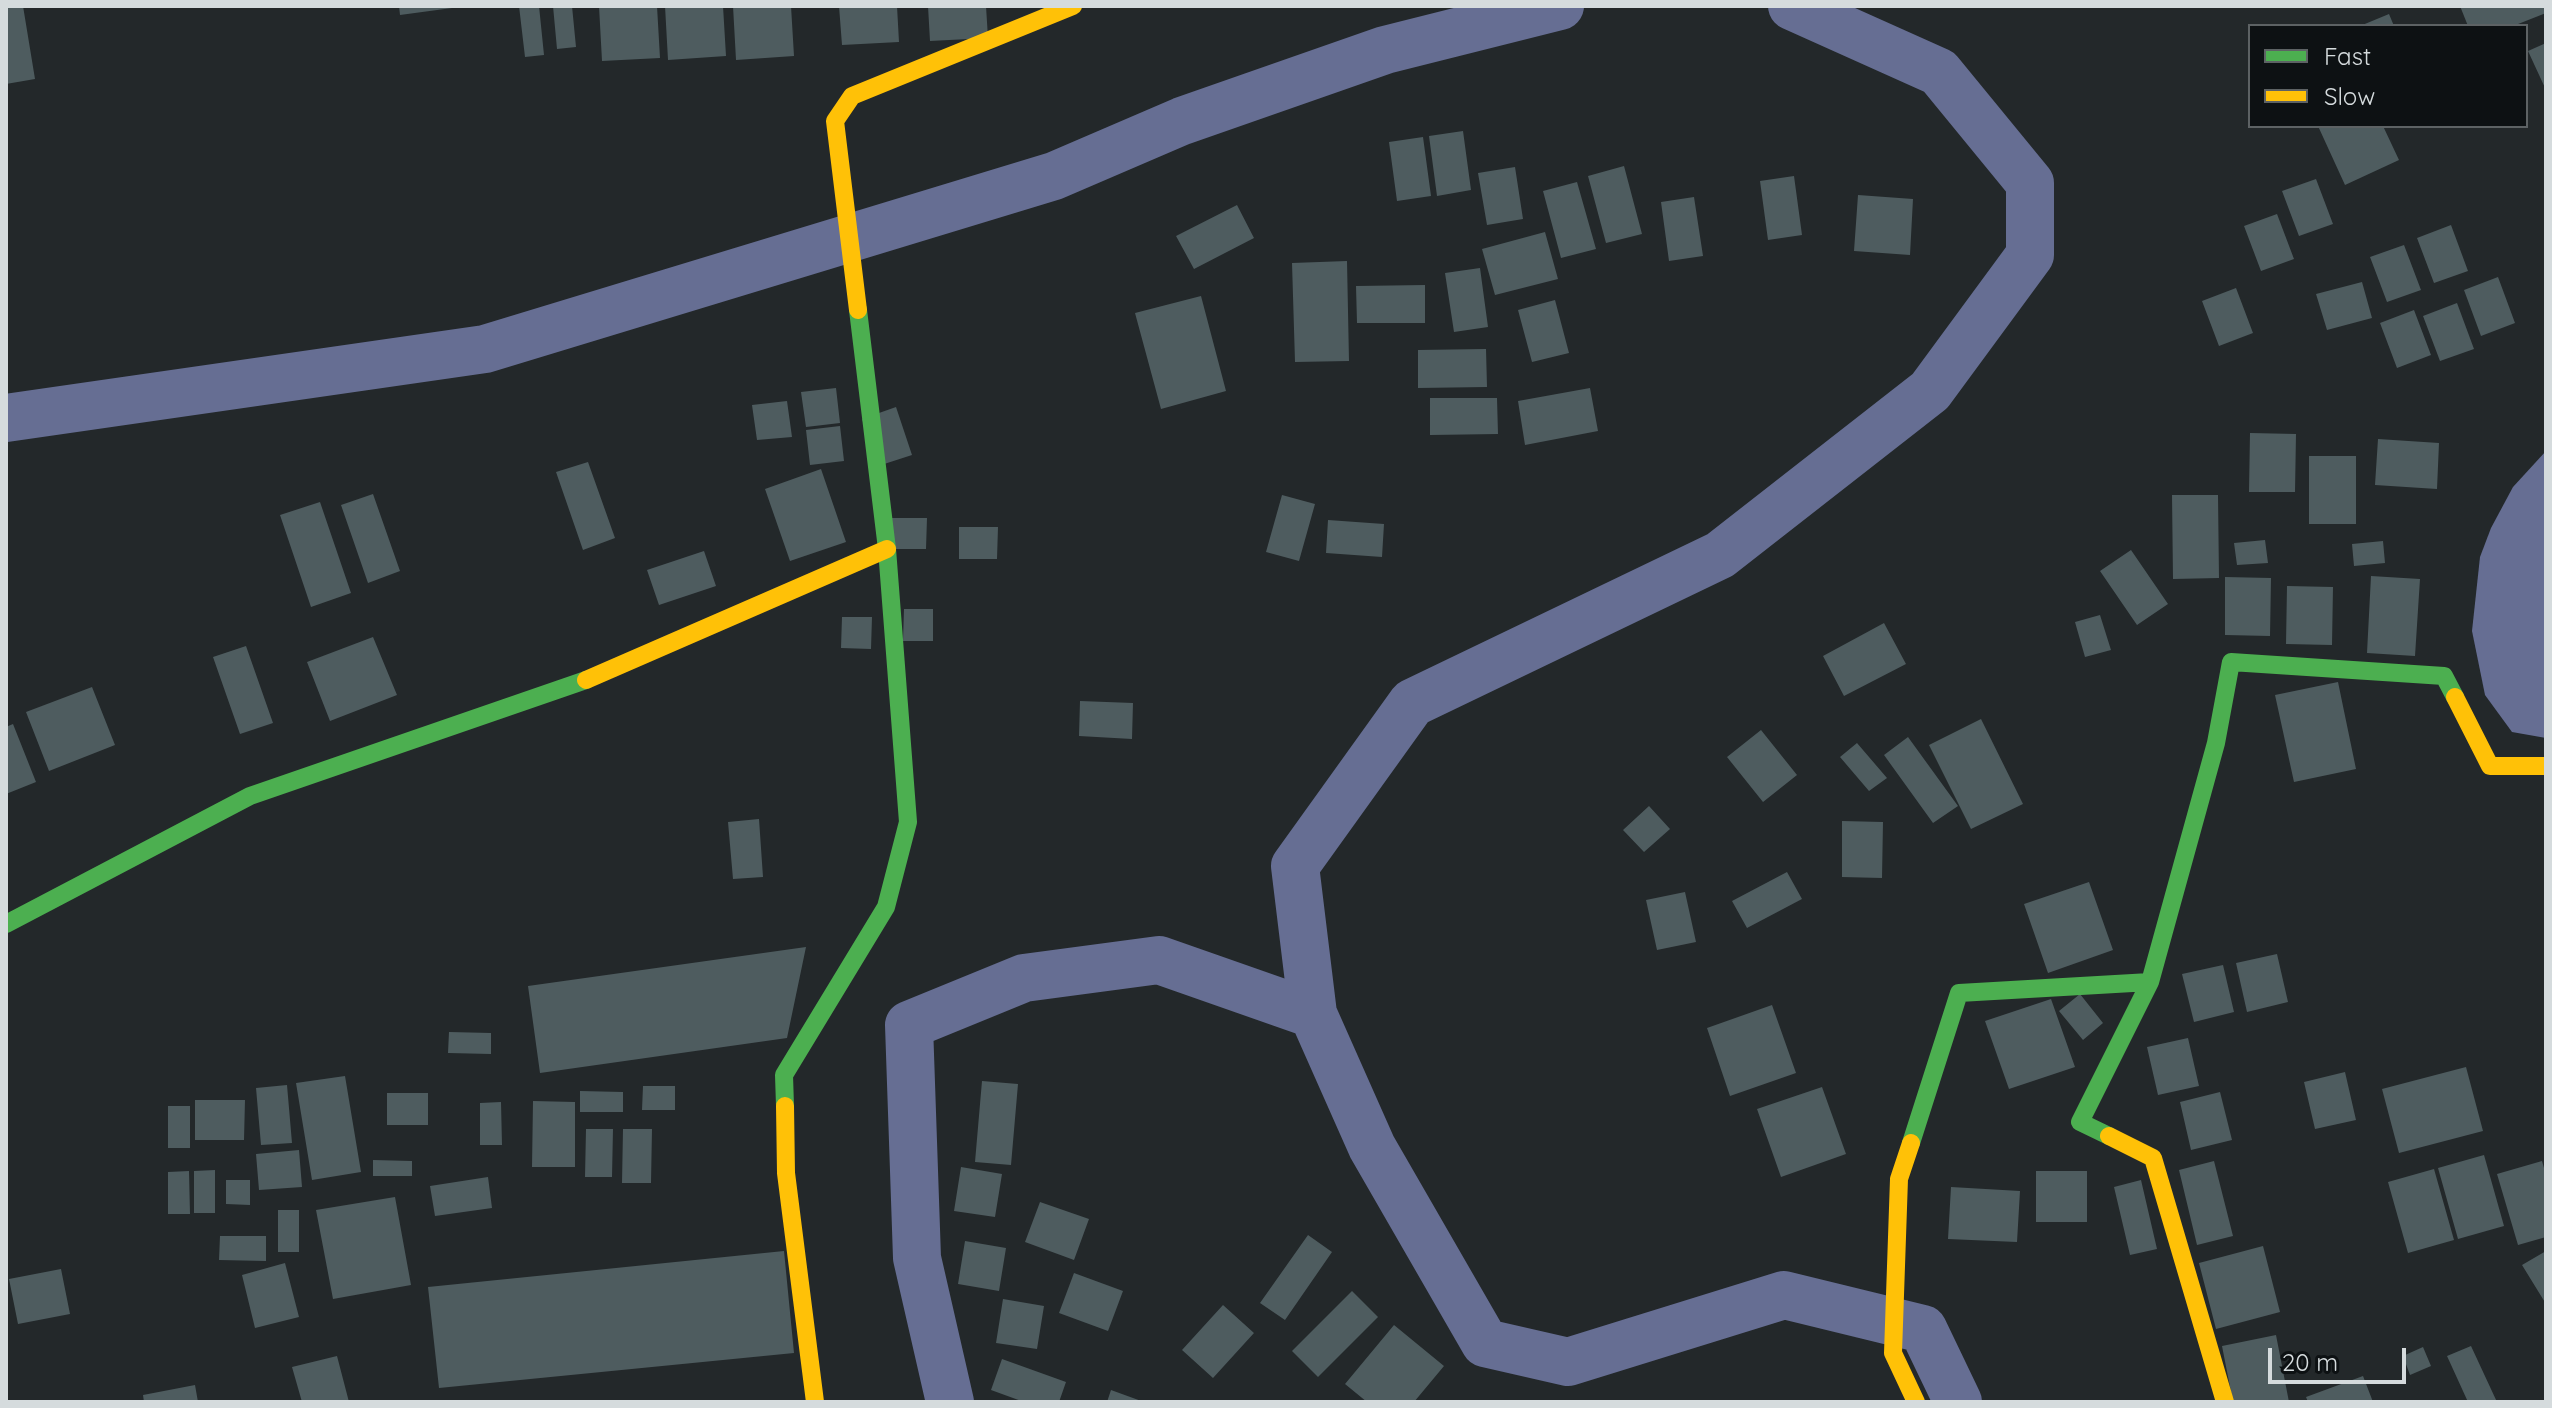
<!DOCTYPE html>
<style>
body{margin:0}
#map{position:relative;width:2552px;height:1408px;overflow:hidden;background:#23282a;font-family:Quicksand,sans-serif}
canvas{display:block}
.frame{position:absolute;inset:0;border:8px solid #d5dbdd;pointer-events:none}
.legend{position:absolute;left:2248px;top:24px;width:280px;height:104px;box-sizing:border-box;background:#0d1113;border:2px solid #5d6264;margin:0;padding:10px 14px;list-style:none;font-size:24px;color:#d5dbdd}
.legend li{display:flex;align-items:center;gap:16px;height:40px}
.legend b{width:40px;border:2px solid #5d6264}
.scale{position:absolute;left:2268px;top:1348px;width:138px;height:36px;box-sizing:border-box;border:4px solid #d5dbdd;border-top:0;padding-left:10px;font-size:24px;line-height:28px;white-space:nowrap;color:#d5dbdd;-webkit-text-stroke:6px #0d1113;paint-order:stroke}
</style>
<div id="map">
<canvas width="2552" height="1408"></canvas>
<div class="frame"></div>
<ul class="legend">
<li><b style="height:10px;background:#4caf50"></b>Fast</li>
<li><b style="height:10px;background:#ffc107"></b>Slow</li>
</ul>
<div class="scale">20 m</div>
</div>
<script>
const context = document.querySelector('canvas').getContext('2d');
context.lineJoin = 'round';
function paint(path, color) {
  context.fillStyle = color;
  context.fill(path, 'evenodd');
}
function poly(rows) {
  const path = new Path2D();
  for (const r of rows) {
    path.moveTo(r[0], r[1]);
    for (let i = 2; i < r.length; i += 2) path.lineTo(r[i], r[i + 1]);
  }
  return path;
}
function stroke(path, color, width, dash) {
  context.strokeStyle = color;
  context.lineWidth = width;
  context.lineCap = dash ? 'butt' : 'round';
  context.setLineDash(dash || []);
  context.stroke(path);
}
paint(poly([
 [2546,451,2546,738,2512,732,2485,695,2472,631,2480,557,2491,528,2513,487]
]), '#666e93');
stroke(poly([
 [6,418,485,349,1054,176,1182,121,1385,50,1560,6],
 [1313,1014,1295,866,1412,703,1720,555,1930,391,2030,255,2030,183,1939,72,1792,6],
 [950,1402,917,1258,909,1025,1024,978,1159,960,1313,1014,1372,1147,1485,1343,1568,1362,1784,1295,1923,1329,1958,1402]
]), '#666e93', 48);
paint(poly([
 [6,6,23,6,35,79,6,84],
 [399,6,451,6,452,8,400,15],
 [519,6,539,6,544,55,525,57],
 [553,6,572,6,576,47,557,49],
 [599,6,657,6,660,58,602,61],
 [665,6,723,6,726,56,668,60],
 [733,6,791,6,794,56,736,60],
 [839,6,897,6,899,42,842,45],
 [928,6,986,6,988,38,930,41],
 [2460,6,2546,6,2546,13,2513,26,2468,26],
 [2389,14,2394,26,2360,26],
 [2546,43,2546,90,2528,51],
 [2318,126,2383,126,2399,160,2345,185],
 [1463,131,1471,190,1437,196,1429,136],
 [1423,137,1431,196,1397,201,1389,142],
 [1624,166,1642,234,1606,243,1588,176],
 [1515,167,1523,219,1487,225,1478,173],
 [1794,176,1802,235,1768,240,1760,181],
 [2316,179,2333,224,2299,236,2282,191],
 [1577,182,1596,249,1561,258,1543,191],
 [1858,195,1913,199,1910,255,1854,251],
 [1694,197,1703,256,1669,261,1661,202],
 [1237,205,1254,238,1194,269,1176,236],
 [2277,214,2294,259,2261,271,2244,226],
 [2451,225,2468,271,2434,283,2417,238],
 [1545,232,1558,279,1495,295,1482,249],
 [2404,245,2421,290,2387,302,2370,257],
 [1347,261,1349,361,1295,362,1292,263],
 [1480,268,1488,327,1454,332,1445,273],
 [2498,277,2515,323,2481,336,2464,290],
 [2362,282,2372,318,2327,330,2316,294],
 [1425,285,1425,323,1357,323,1356,286],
 [2236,288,2253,333,2219,346,2202,301],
 [1201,296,1226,391,1161,409,1135,313],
 [1555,300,1569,353,1532,362,1518,310],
 [2457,303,2474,349,2440,361,2423,316],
 [2414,310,2431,355,2397,368,2380,323],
 [1486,349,1487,387,1418,388,1418,350],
 [836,388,840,423,806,427,801,392],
 [1590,388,1598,431,1525,445,1518,401],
 [1430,398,1497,398,1498,434,1430,435],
 [787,401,792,437,757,440,752,405],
 [896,407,912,455,878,466,862,419],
 [840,426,844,461,810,465,806,430],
 [2250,433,2296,434,2295,492,2249,492],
 [2378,439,2439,443,2437,489,2375,485],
 [2309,456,2356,456,2356,524,2309,524],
 [588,462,615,538,583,550,556,472],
 [821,469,846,542,790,561,765,489],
 [373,494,400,571,368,583,341,505],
 [1282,495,1315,504,1299,561,1266,552],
 [2172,495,2218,495,2219,578,2173,579],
 [320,502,351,593,311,607,280,515],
 [888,518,927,518,926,549,887,549],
 [1328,520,1384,524,1382,557,1326,553],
 [959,527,998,527,997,559,959,559],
 [2265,540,2268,563,2237,565,2234,543],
 [2383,541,2385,563,2354,566,2352,544],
 [2131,550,2168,604,2137,625,2100,571],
 [704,551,716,586,659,605,647,570],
 [2371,576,2420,579,2415,656,2367,653],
 [2225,577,2271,578,2270,636,2225,635],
 [2287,586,2333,587,2332,645,2286,644],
 [904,609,933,609,933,641,903,641],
 [2100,615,2111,650,2085,657,2075,622],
 [842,617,872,617,871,649,841,648],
 [1884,623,1906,664,1844,696,1823,656],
 [373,637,397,695,330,721,307,662],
 [246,646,273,723,240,734,213,657],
 [2338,682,2356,769,2294,782,2275,695],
 [92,687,115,745,49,771,26,712],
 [1080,701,1133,703,1132,739,1079,736],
 [1981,719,2023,804,1971,829,1929,745],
 [13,724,36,782,6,794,6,727],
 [1761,730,1797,775,1763,802,1727,757],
 [1908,737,1958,806,1933,823,1884,755],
 [1857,743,1887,778,1869,791,1840,757],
 [1649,806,1670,829,1644,852,1623,830],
 [759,819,763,877,733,879,728,822],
 [1842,821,1883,822,1882,878,1842,877],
 [1787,872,1802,899,1747,928,1732,901],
 [2089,882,2113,950,2048,973,2024,904],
 [1685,892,1696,942,1657,950,1646,900],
 [806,947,787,1038,540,1073,528,986],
 [2277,954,2288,1002,2247,1012,2236,963],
 [2223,965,2234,1012,2194,1022,2182,974],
 [2080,994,2103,1023,2083,1040,2059,1011],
 [2051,999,2075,1067,2009,1089,1985,1021],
 [1772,1005,1796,1073,1730,1096,1707,1028],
 [449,1032,491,1033,491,1054,448,1053],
 [2188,1038,2199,1086,2158,1095,2147,1047],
 [2466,1067,2483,1131,2399,1153,2382,1089],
 [2345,1072,2356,1120,2315,1129,2304,1082],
 [345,1076,361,1172,312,1180,296,1083],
 [982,1081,1018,1084,1011,1165,975,1162],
 [287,1085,292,1143,261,1145,256,1088],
 [643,1086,675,1086,675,1110,642,1110],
 [1822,1087,1846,1154,1781,1177,1757,1109],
 [580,1091,623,1092,623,1112,580,1112],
 [2220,1092,2232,1140,2191,1150,2180,1102],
 [387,1093,428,1093,428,1125,387,1125],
 [195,1100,245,1100,244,1140,195,1140],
 [533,1101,575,1102,575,1167,532,1167],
 [501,1102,502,1145,480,1145,480,1103],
 [168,1106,190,1106,190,1148,168,1148],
 [586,1129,613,1129,612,1177,585,1177],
 [623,1129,652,1129,651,1183,622,1183],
 [299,1150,302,1187,259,1190,256,1154],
 [2484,1155,2504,1226,2458,1239,2438,1168],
 [373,1160,412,1161,412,1176,373,1176],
 [2214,1161,2233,1236,2197,1245,2179,1170],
 [2542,1161,2546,1175,2546,1237,2518,1245,2497,1174],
 [961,1167,1002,1174,995,1217,954,1211],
 [2434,1169,2454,1240,2408,1253,2388,1182],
 [215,1170,215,1213,194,1213,194,1171],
 [189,1171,190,1214,168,1214,168,1172],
 [2036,1171,2087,1171,2087,1222,2036,1222],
 [488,1177,492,1208,435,1216,430,1186],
 [226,1180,250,1180,250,1205,226,1204],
 [2141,1180,2157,1249,2130,1255,2114,1187],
 [1951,1187,2020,1191,2017,1242,1948,1239],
 [395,1197,411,1285,333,1299,316,1210],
 [1040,1202,1089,1219,1074,1260,1025,1242],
 [278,1210,299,1210,299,1252,278,1252],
 [1308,1235,1332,1252,1285,1320,1260,1303],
 [220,1236,266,1236,266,1261,219,1260],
 [965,1241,1006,1248,999,1291,958,1284],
 [2263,1246,2280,1312,2216,1329,2199,1263],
 [784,1251,794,1353,439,1388,428,1287],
 [2546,1251,2546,1304,2522,1265],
 [285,1263,299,1317,255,1328,242,1275],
 [61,1269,70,1314,18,1324,9,1279],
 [1074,1273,1123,1291,1108,1331,1059,1313],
 [1352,1291,1378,1317,1318,1377,1292,1351],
 [1003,1299,1044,1306,1037,1349,996,1343],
 [1223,1305,1254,1333,1213,1378,1182,1350],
 [1394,1325,1444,1366,1414,1402,1367,1402,1345,1384],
 [2276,1335,2289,1402,2233,1402,2222,1346],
 [2471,1346,2497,1402,2468,1402,2447,1356],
 [2423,1347,2431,1366,2410,1375,2403,1356],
 [337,1356,349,1402,302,1402,292,1367],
 [1002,1359,1066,1382,1059,1402,1024,1402,991,1390],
 [2363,1376,2373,1402,2308,1402,2306,1397],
 [195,1385,198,1402,144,1402,143,1395],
 [1111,1390,1144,1402,1107,1402]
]), '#4e5c5f');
stroke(poly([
 [6,924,250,796,586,680],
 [2150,982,2216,743,2231,662,2444,676,2455,697],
 [785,1106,784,1075,886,907,908,822,887,549,858,310],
 [1911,1143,1959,993,2150,982,2080,1122,2109,1136]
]), '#4caf50', 18);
stroke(poly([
 [858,310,835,121,852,96,1073,6],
 [586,680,887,549],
 [2455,697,2490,766,2546,766],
 [785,1106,786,1173,815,1402],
 [2109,1136,2153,1158,2225,1402],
 [1911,1143,1899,1179,1893,1353,1916,1402]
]), '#ffc107', 18);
</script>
